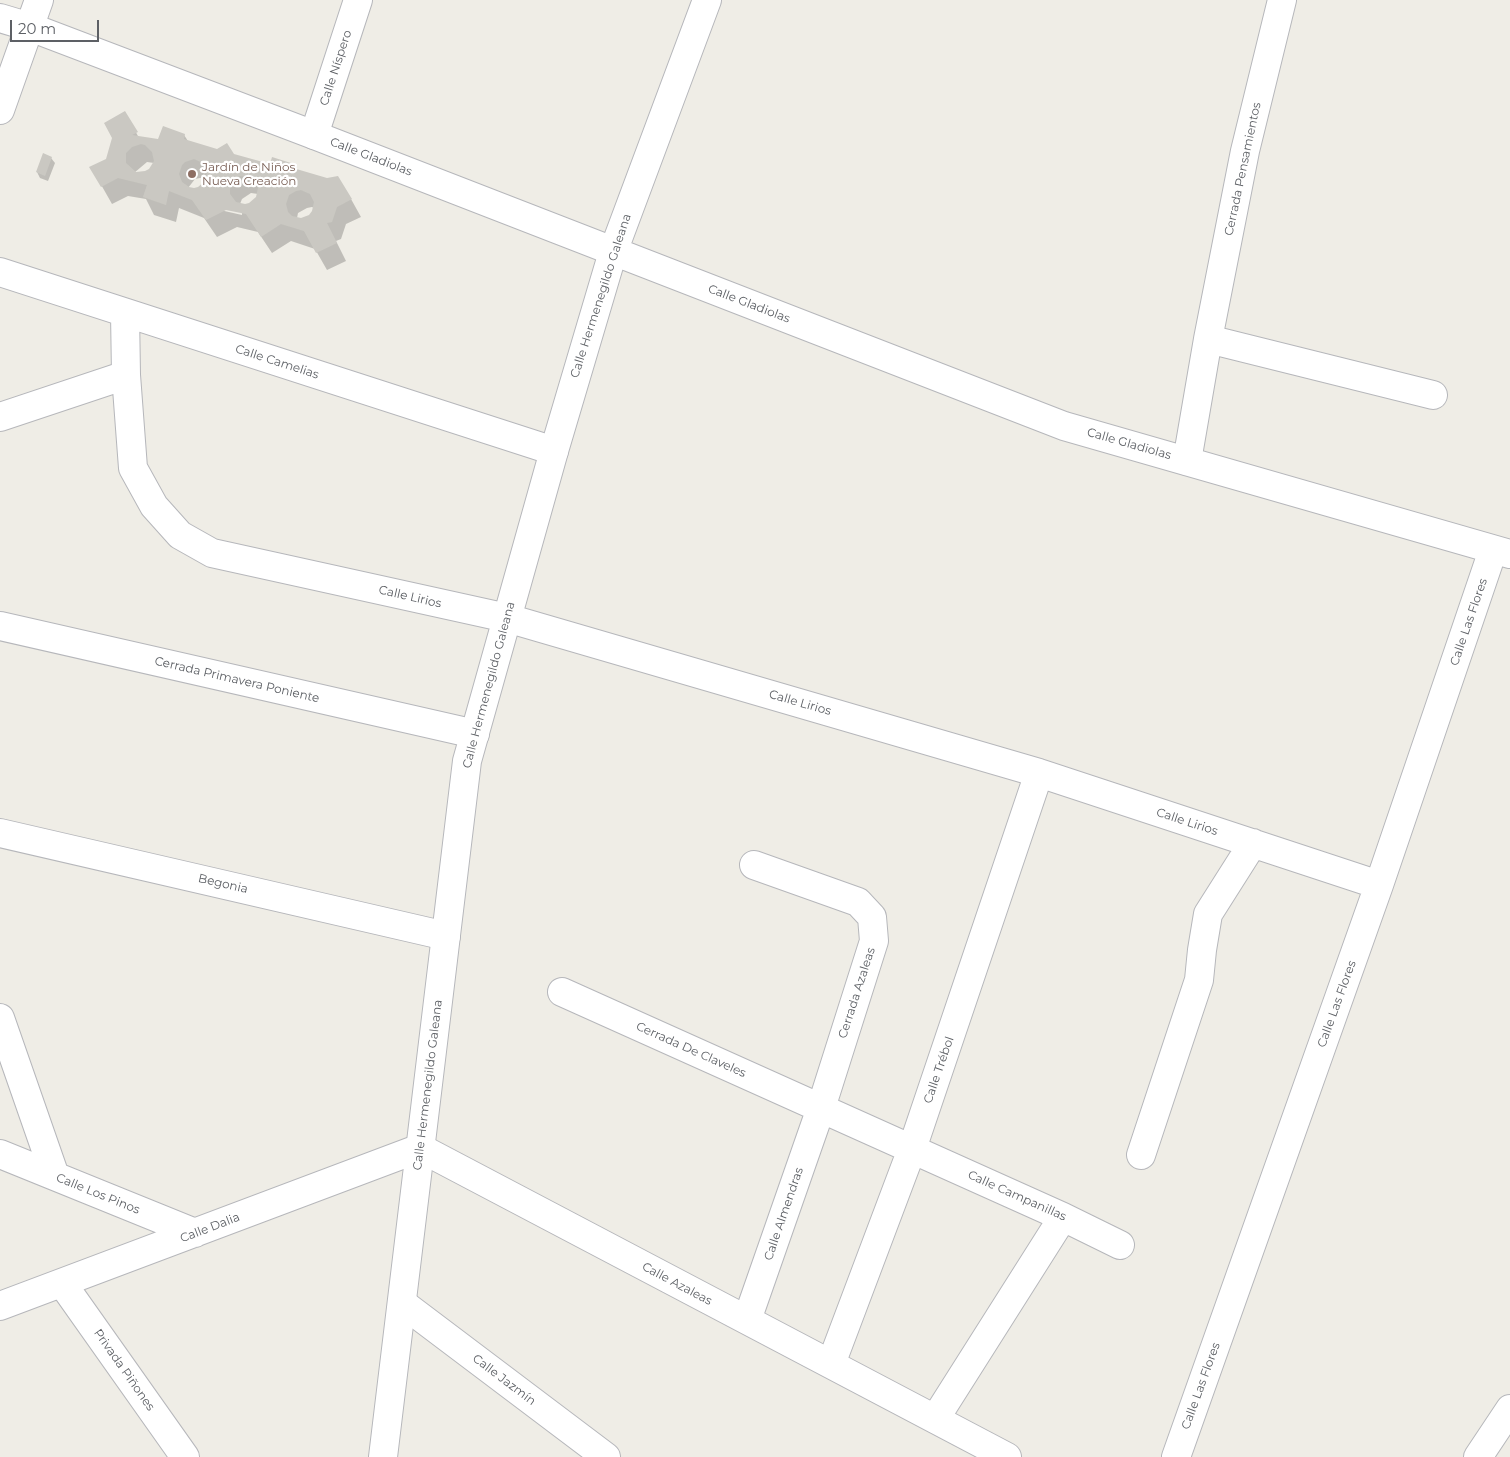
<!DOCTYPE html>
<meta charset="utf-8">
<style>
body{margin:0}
#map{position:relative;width:1510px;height:1457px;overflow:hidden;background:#efede6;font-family:Montserrat,sans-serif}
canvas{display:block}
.scale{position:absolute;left:10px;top:20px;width:89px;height:22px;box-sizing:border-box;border:2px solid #5d6065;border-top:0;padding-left:6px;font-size:15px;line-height:18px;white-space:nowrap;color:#5d6065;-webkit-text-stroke:4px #fff;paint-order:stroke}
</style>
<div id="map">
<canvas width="1510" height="1457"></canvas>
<div class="scale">20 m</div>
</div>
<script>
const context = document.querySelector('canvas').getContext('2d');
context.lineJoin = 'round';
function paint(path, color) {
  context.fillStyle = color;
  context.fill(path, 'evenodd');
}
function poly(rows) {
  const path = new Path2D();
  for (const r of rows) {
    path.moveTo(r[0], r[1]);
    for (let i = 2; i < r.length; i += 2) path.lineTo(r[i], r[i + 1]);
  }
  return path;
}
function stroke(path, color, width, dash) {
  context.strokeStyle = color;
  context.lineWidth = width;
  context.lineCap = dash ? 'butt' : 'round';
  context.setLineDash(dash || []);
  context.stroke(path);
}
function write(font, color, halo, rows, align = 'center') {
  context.font = font + ' Montserrat,sans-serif';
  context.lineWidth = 4.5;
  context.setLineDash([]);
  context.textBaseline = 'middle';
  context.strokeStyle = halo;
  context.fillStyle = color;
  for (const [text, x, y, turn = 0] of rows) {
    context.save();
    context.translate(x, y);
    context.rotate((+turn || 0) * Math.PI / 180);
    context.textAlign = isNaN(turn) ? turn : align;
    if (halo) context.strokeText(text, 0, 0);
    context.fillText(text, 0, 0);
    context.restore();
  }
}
paint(poly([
 [125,112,139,138,159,141,184,135,188,141,233,156,270,166,293,165,296,170,351,199,361,217,346,224,341,239,336,241,346,261,327,270,315,249,291,241,272,253,258,232,237,227,217,237,204,218,179,208,176,222,154,215,146,199,128,196,112,204,91,167,107,160],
 [147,162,154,163,153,166,146,172,134,173],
 [205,177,207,178,206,181,199,188,188,188,195,179],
 [251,193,258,194,257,198,250,204,240,204,242,199],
 [220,207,242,212,242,215,220,210],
 [312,207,314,208,310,216,301,219,297,218,298,213,307,208],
 [51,158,55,163,48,181,40,178,37,172]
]), '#0003');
paint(poly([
 [125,111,138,132,132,135,158,139,163,126,185,134,184,139,217,149,227,143,234,154,270,164,272,157,294,164,293,168,327,178,338,176,352,199,337,207,332,222,327,223,337,243,316,253,304,231,281,224,261,237,246,214,226,210,206,220,192,200,169,191,166,205,143,197,147,185,118,178,101,187,89,167,106,159,112,138,104,123],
 [141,144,145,145,152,152,154,161,149,169,145,171,136,172,126,163,126,153,132,147],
 [194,159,203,163,207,172,205,181,198,187,194,188,189,187,182,182,179,174,182,165,185,162],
 [240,176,249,177,256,184,258,188,256,197,249,203,245,204,236,202,230,194,230,185,233,181],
 [301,190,310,194,314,202,312,211,309,215,301,218,292,216,288,212,286,204,289,195,296,191],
 [43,153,52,157,45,176,36,172]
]), '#cac8c2');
const minor = poly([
 [0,110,39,0],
 [314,135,358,0],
 [0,272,554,451],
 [125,313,126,375,133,468,154,506,180,535,212,553,507,618,1039,773,1379,885],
 [1208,339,1433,395],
 [0,417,126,375],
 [1187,461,1208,339,1245,151,1282,0],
 [0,626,475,734],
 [0,833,446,936],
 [562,992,1063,1217,1120,1245],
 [0,1018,55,1176],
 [0,1154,195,1233],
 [1141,1155,1199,980,1202,950,1208,914,1253,843],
 [62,1283,185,1457],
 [402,1303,606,1457],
 [0,1306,420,1148,1007,1457],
 [747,1320,821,1108,874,941,872,917,858,902,754,865],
 [831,1364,912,1149,1039,773],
 [935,1419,1063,1217],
 [1176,1457,1379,885,1493,550],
 [1478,1457,1510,1409]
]);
const tertiary = poly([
 [0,18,30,27,314,135,1064,426,1510,554],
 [383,1457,467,761,554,451,613,252,707,0]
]);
stroke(minor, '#b6b7bb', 30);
stroke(tertiary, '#b6b7bb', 30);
stroke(minor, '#fff', 28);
stroke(tertiary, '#fff', 28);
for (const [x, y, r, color] of [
 [192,174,5,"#8d6e63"]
]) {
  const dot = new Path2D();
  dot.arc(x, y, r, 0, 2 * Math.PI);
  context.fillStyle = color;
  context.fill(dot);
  stroke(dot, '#fff', 2);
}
write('12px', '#5d6065', '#fff', [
 ["Calle Níspero",336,68,-72],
 ["Calle Gladiolas",371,157,21],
 ["Cerrada Pensamientos",1243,169,-78],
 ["Calle Hermenegildo Galeana",601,296,-72],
 ["Calle Gladiolas",749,304,21],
 ["Calle Camelias",277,362,18],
 ["Calle Gladiolas",1129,444,16],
 ["Calle Lirios",410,597,13],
 ["Calle Las Flores",1469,622,-71],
 ["Cerrada Primavera Poniente",237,680,13],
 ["Calle Hermenegildo Galeana",489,685,-75],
 ["Calle Lirios",800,703,16],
 ["Calle Lirios",1187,822,18],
 ["Begonia",223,884,13],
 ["Cerrada Azaleas",857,993,-72],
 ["Calle Las Flores",1337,1004,-70],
 ["Cerrada De Claveles",691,1050,24],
 ["Calle Trébol",939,1070,-71],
 ["Calle Hermenegildo Galeana",428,1085,-83],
 ["Calle Los Pinos",98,1194,22],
 ["Calle Campanillas",1017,1196,24],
 ["Calle Almendras",784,1214,-71],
 ["Calle Dalia",210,1228,-21],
 ["Calle Azaleas",677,1284,28],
 ["Privada Piñones",124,1370,55],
 ["Calle Jazmín",504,1380,37],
 ["Calle Las Flores",1201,1386,-70]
]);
write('12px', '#785e54', '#fff', [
 ["Jardín de Niños",202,167],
 ["Nueva Creación",202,181]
], 'left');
</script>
